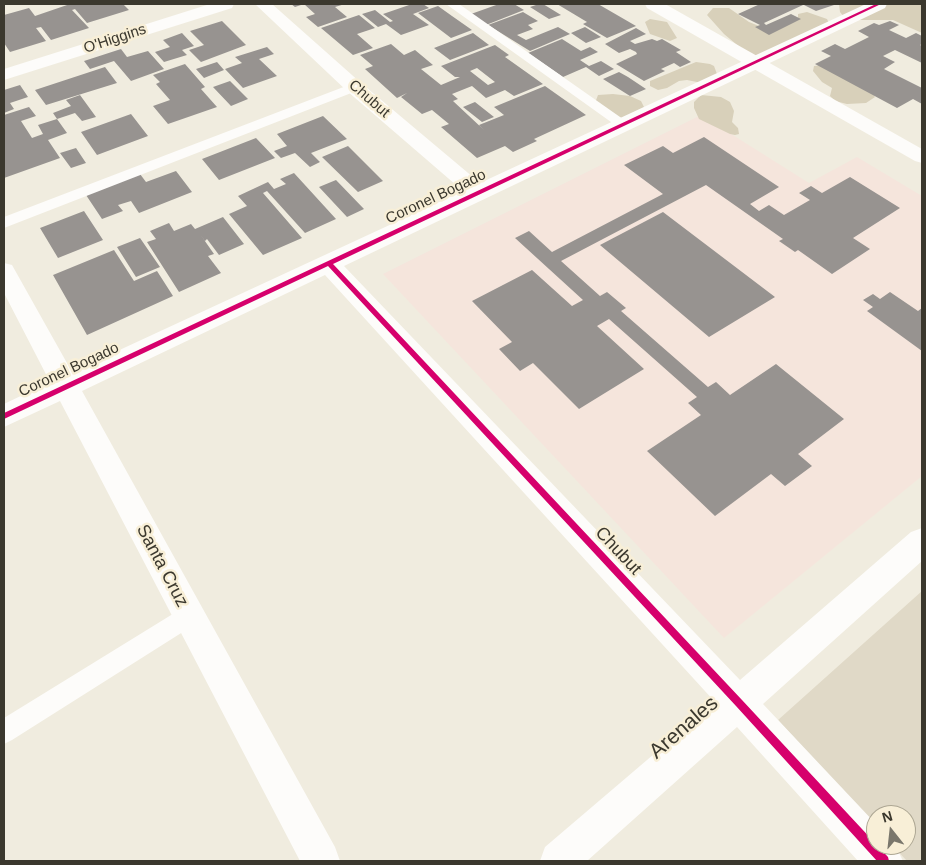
<!DOCTYPE html>
<style>
body{margin:0}
#map{position:relative;width:926px;height:865px;overflow:hidden;background:#f0ecdf;font-family:Helvetica,sans-serif}
canvas{display:block}
.frame{position:absolute;inset:0;border:5px solid #3b382e;pointer-events:none}
.north{position:absolute;left:866px;top:805px;width:50px;height:50px;box-sizing:border-box;background:#f8efd7;border:1px solid #aca693;border-radius:50%;rotate:344deg;font-size:14px;font-weight:700;line-height:20px;text-align:center;color:#3b382e}
.north::after{content:'';display:block;margin:auto;width:18px;height:22px;background:#7a776c;clip-path:polygon(50% 0,100% 100%,50% 72%,0 100%)}
</style>
<div id="map">
<canvas width="926" height="865"></canvas>
<div class="frame"></div>
<div class="north">N</div>
</div>
<script>
const context = document.querySelector('canvas').getContext('2d');
context.lineJoin = 'round';
function paint(path, color) {
  context.fillStyle = color;
  context.fill(path, 'evenodd');
}
function poly(rows) {
  const path = new Path2D();
  for (const r of rows) {
    path.moveTo(r[0], r[1]);
    for (let i = 2; i < r.length; i += 2) path.lineTo(r[i], r[i + 1]);
  }
  return path;
}
function write(font, color, halo, rows, align = 'center') {
  context.font = font + ' Helvetica,sans-serif';
  context.lineWidth = 5;
  context.setLineDash([]);
  context.textBaseline = 'middle';
  context.strokeStyle = halo;
  context.fillStyle = color;
  for (const [text, x, y, turn = 0] of rows) {
    context.save();
    context.translate(x, y);
    context.rotate((+turn || 0) * Math.PI / 180);
    context.textAlign = isNaN(turn) ? turn : align;
    if (halo) context.strokeText(text, 0, 0);
    context.fillText(text, 0, 0);
    context.restore();
  }
}
paint(poly([
 [701,115,809,183,857,157,922,196,922,476,724,638,383,274]
]), '#f5e5dc');
paint(poly([
 [922,591,922,861,907,861,892,845,906,845,906,815,876,815,876,828,778,720]
]), '#e0d9c7');
paint(poly([
 [839,4,922,4,922,33,893,20,856,20,844,17,840,12],
 [713,8,729,8,749,22,769,30,798,19,798,14,807,12,827,19,833,32,770,60,748,54,724,34,707,15],
 [650,19,667,22,677,38,670,41,650,34,645,22],
 [696,62,710,64,714,66,717,74,702,83,687,80,679,81,667,88,658,90,650,86,650,81],
 [823,65,869,88,875,97,866,103,847,104,835,101,830,96,832,88,822,82,813,71,814,66],
 [613,94,630,96,641,101,644,107,636,119,611,117,595,103,598,95],
 [701,95,721,97,730,102,734,111,732,122,738,128,739,134,735,135,730,134,699,119,694,108,694,102]
]), '#d8d0ba');
paint(poly([
 [70,4,123,4,129,10,87,23,75,9,72,10,89,28,51,40,41,27,36,28,46,41,10,52,4,43,4,15,29,8,35,16],
 [291,4,345,4,335,7,347,17,318,27,306,17,315,14,304,4,295,7],
 [412,4,423,4,429,8,413,14,429,25,401,35,386,24,378,27,362,14,375,10,390,22,393,21,383,14],
 [499,4,514,4,524,10,486,25,471,14],
 [539,4,543,4,561,15,549,19,530,7],
 [557,4,598,4,636,26,607,38,583,24,587,22],
 [760,4,803,5,764,23,766,25,791,14,801,19,769,35,755,27,760,25,738,14],
 [802,4,837,4,816,11],
 [438,6,452,16,472,30,451,38,418,13],
 [523,12,538,21,528,25,533,29,517,35,526,40,558,27,570,34,530,51,488,25],
 [359,15,375,28,357,34,373,48,353,55,321,28],
 [222,21,246,45,201,62,189,50,204,45,190,31],
 [890,21,899,25,889,30,906,38,916,33,922,36,922,44,920,45,922,46,922,63,895,50,883,56,895,62,884,69,922,88,922,104,913,99,897,108,815,64,831,56,821,51,835,44,845,49,869,37,858,31,874,23,879,25],
 [585,27,601,37,586,43,571,33],
 [636,28,646,34,630,41,635,44,652,39,657,41,662,39,681,50,676,52,691,62,680,67,674,63,661,69,665,71,644,81,616,64,637,54,636,52,630,49,619,53,605,44],
 [182,33,194,46,182,50,187,55,164,62,155,52,170,47,163,40],
 [473,33,489,45,450,60,434,48],
 [562,39,581,51,590,47,598,52,580,60,589,66,601,61,614,69,599,76,586,67,563,77,528,53],
 [391,44,404,55,415,50,433,65,421,69,441,85,460,77,455,77,441,66,495,45,509,55,505,57,543,84,514,96,505,90,486,98,472,86,452,94,458,99,453,101,484,130,479,125,504,115,494,107,545,86,586,115,534,139,537,141,513,152,505,146,477,158,441,127,449,124,432,110,422,114,401,97,407,93,397,98,365,69,373,66,360,55],
 [477,68,495,82,488,85,470,71],
 [267,47,274,54,259,59,277,76,243,88,225,69,242,63,235,57],
 [121,49,127,57,148,51,164,69,131,81,114,61,90,69,84,61],
 [217,62,224,70,204,78,196,69],
 [185,64,205,87,201,89,217,107,168,124,153,106,170,100,156,84,160,82,153,75],
 [105,67,117,83,46,105,35,90],
 [619,72,628,77,646,89,630,96,603,79],
 [230,81,248,99,231,106,213,87],
 [20,85,28,97,10,103,14,109,4,113,4,99,7,98,4,99,4,90],
 [80,95,96,117,82,121,75,113,57,119,53,113,71,106,66,100],
 [475,102,494,117,482,122,463,107],
 [29,107,36,116,21,121,32,138,43,134,38,125,57,119,67,133,48,140,60,158,4,178,4,115],
 [131,114,148,136,97,155,81,132],
 [323,116,347,139,311,153,320,162,310,167,295,153,281,158,274,151,287,146,277,134],
 [704,137,779,187,750,204,759,211,769,205,784,215,810,200,799,193,811,186,822,193,850,177,900,208,853,238,870,249,832,274,798,250,795,252,779,241,783,239,706,185,561,261,600,296,607,292,626,308,621,311,708,387,716,382,730,395,776,364,844,419,798,454,812,466,785,486,771,474,715,516,647,451,701,415,688,403,697,397,609,319,597,326,644,369,579,409,533,363,520,371,499,349,512,342,472,301,532,270,572,306,583,300,515,238,529,231,552,252,663,194,624,165,663,146,673,153],
 [256,138,275,158,219,180,202,159],
 [348,146,383,181,358,192,322,157],
 [76,148,86,163,71,168,60,153],
 [176,171,192,192,139,213,131,201,118,205,123,211,102,219,86,195,140,174,146,182],
 [294,173,336,219,305,233,267,191,263,193,302,238,263,255,229,214,247,206,238,196,268,182,274,189,286,184,280,179],
 [336,180,364,209,347,217,319,187],
 [84,211,103,240,58,258,40,228],
 [663,212,775,297,709,337,600,245],
 [223,217,244,244,219,255,207,239,205,241,200,234,214,254,208,256,221,273,179,292,147,242,156,239,150,231,169,223,174,231,191,224,195,229],
 [140,238,160,267,136,277,117,247],
 [114,250,134,281,157,271,173,296,87,335,53,275],
 [890,292,918,311,922,308,922,351,867,311,873,307,863,300,873,294,880,299]
]), '#979390');
paint(poly([
 [446,4,459,4,630,124,623,128,618,127,446,4],
 [354,83,359,84,360,87,359,90,4,228,4,217,354,83],
 [189,604,197,607,200,615,197,623,12,740,4,744,4,718,189,604]
]), '#fdfcfa');
paint(poly([
 [210,4,234,4,232,8,4,80,4,69,210,4],
 [255,4,272,4,361,83,480,183,866,4,887,4,885,8,344,266,740,680,911,532,922,528,922,561,763,704,876,824,876,845,895,845,903,861,858,861,737,727,587,861,540,861,545,847,715,702,325,275,82,391,335,847,340,861,300,861,60,401,4,427,4,404,50,382,4,293,4,263,12,265,72,372,463,191,347,91,255,4]
]), '#fdfcfa');
paint(poly([
 [645,4,665,4,922,149,922,163,915,161,647,8,645,4]
]), '#fdfcfa');
paint(poly([
 [876,4,881,4,333,264,742,700,888,857,889,861,877,861,736,706,328,266,4,419,4,413,876,4]
]), '#d6006c');
write('15px', '#3b382e', '#f8efd7', [
 ["O'Higgins",115,39,-18],
 ["Chubut",369,99,41],
 ["Coronel Bogado",436,197,-25],
 ["Coronel Bogado",69,370,-25]
]);
write('18px', '#3b382e', '#f8efd7', [
 ["Chubut",618,551,47],
 ["Santa Cruz",162,566,62]
]);
write('21px', '#3b382e', '#f8efd7', [
 ["Arenales",684,728,-41]
]);
</script>
